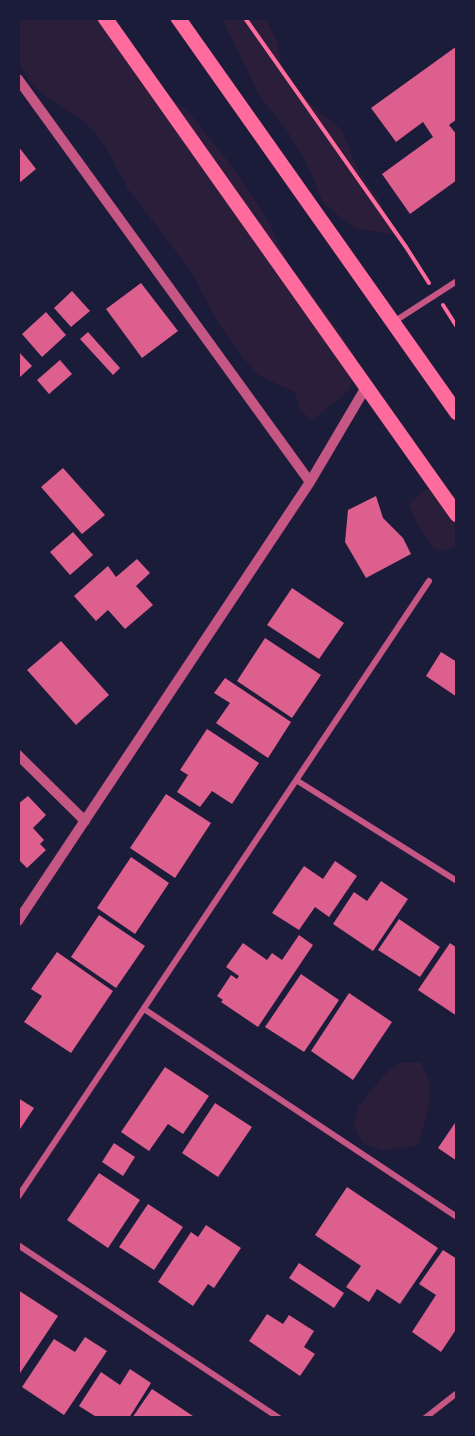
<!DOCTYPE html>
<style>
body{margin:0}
#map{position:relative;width:475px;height:1436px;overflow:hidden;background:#1b1b3a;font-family:Ubuntu,sans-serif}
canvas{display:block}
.frame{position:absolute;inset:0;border:20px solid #1b1b3a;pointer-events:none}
</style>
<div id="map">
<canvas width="475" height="1436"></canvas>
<div class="frame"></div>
</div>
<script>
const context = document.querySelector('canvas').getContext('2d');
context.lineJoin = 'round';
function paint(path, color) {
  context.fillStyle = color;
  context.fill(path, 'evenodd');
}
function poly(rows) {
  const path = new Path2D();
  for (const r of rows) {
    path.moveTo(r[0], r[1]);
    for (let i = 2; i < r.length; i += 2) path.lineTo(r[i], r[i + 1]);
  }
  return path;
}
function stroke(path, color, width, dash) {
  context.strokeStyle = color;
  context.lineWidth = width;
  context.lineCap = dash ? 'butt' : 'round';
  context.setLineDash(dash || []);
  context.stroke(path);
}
paint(poly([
 [18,18,98,18,171,98,187,110,225,157,264,213,290,267,304,283,354,353,356,372,348,391,313,420,300,411,295,392,258,375,244,359,218,323,190,270,128,189,108,151,95,132,80,119,42,94,28,79,18,63],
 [222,18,265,18,277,41,284,78,312,105,342,130,357,168,379,200,396,234,355,229,323,203,308,166,286,129,260,97],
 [435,489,457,497,457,545,445,551,434,549,428,541,417,524,409,504,424,490],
 [421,1062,429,1081,430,1102,419,1145,383,1151,364,1144,354,1127,358,1106,383,1076,399,1063]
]), '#2a1e3b');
paint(poly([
 [457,46,457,119,449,125,457,135,457,180,410,214,382,174,433,137,423,122,396,142,371,108],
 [18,146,36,169,18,184],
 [141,283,178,331,142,358,106,309],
 [72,291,90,311,71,327,54,308],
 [46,312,66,335,42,357,22,334],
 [88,332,120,368,113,375,80,339],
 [18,351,32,366,20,377,18,374],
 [60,360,72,374,49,394,37,380],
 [63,468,105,515,82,534,41,487],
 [376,496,383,518,403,538,411,554,366,578,345,542,348,510],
 [73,532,93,555,70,575,50,552],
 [137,559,150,573,136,586,153,605,125,629,108,610,96,621,74,596,108,566,116,577],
 [292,588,344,623,319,659,267,625],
 [265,638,321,675,292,718,237,681],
 [61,641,109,695,76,725,27,670],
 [441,652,457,662,457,697,426,676],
 [225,678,291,722,268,758,216,723,230,703,214,693],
 [207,729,259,763,232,804,212,791,200,807,177,792,188,775,180,770],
 [166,794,211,823,175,878,130,848],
 [28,796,46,815,33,828,44,840,40,844,46,850,27,868,18,859,18,804],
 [131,857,169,883,135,934,97,908],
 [335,861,357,876,329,917,315,907,299,930,272,913,304,866,323,879],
 [381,881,408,899,373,951,333,924,354,892,367,901],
 [99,915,145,946,116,988,71,957],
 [399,919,440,947,420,977,378,950],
 [299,935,313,945,258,1027,221,1002,223,1000,217,996,231,975,237,979,239,976,226,967,243,943,267,960,272,953,282,960],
 [450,943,457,948,457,1016,418,990],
 [57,952,113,991,71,1053,24,1022,42,996,31,989],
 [301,974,339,1000,304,1052,265,1027],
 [349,993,392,1022,353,1080,311,1051],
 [165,1067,209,1096,183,1134,168,1124,149,1151,121,1132],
 [18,1098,34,1108,18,1132],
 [215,1103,252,1127,218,1177,182,1153],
 [455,1123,457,1124,457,1161,438,1148],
 [114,1143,135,1157,123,1176,102,1162],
 [99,1173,140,1200,108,1248,67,1220],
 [347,1187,438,1248,400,1304,377,1289,369,1302,346,1287,361,1266,315,1235],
 [148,1204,183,1227,154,1270,119,1247],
 [206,1225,241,1248,214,1288,208,1284,193,1306,158,1282,191,1232,198,1237],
 [443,1250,457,1259,457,1328,441,1352,412,1332,436,1295,419,1284],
 [299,1263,344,1293,334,1308,289,1278],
 [18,1290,58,1316,18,1376],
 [267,1314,283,1324,289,1315,314,1331,304,1347,315,1354,300,1376,249,1341],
 [85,1337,107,1351,64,1415,22,1387,54,1339,75,1352],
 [130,1369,151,1383,129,1418,98,1418,79,1406,101,1372,120,1385],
 [152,1389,196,1418,132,1418]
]), '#dd5f8e');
stroke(poly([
 [245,18,406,247,429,283],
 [443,305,457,327]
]), '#ff6b9d', 4);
stroke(poly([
 [395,321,457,281],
 [296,780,457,881],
 [144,1009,457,1217],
 [18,1197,429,581],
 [18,1245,279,1418],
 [425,1418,457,1393]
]), '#c65784', 6);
stroke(poly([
 [18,79,310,482],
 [18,755,85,821],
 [18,921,310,482,366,387]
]), '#c65784', 10);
stroke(poly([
 [105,18,457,515],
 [178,18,457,413]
]), '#ff6b9d', 15);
</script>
